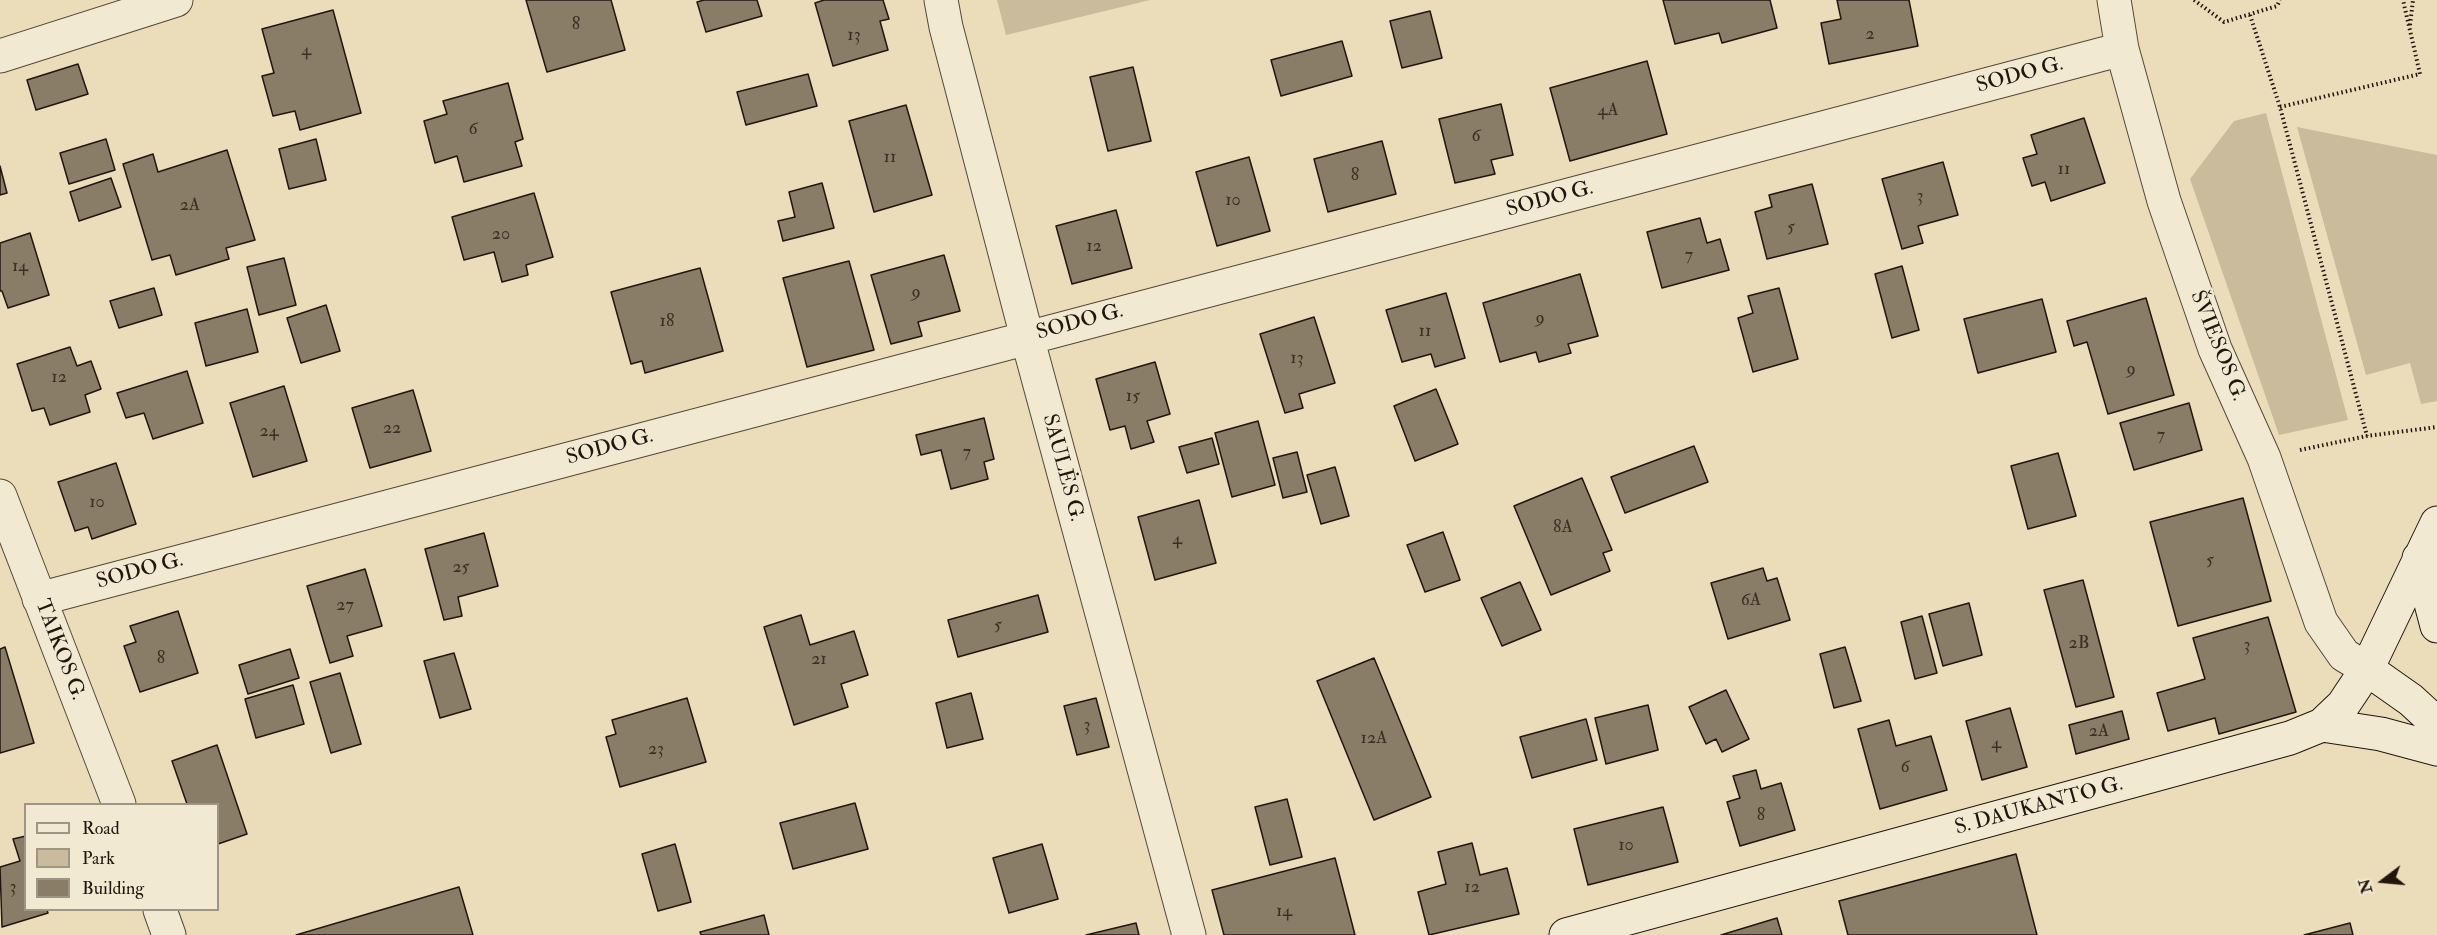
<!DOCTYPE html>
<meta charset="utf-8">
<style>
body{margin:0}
#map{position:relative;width:2437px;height:935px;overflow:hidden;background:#ebddb9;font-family:"IM FELL Double Pica",serif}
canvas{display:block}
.legend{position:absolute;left:24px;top:803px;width:195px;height:108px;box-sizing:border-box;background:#f2e9d2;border:2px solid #9e9584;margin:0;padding:8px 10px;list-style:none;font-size:18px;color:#21160e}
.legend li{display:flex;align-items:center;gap:12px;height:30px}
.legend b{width:30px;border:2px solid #9e9584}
.north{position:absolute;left:2353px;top:851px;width:60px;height:60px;-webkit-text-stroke:4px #f2e9d2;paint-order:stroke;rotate:254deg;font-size:16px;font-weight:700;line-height:24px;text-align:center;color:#21160e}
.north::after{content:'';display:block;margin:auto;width:21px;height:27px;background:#21160e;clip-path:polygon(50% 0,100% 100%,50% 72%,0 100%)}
</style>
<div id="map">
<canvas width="2437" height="935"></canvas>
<ul class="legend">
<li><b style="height:8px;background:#f2e9d2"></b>Road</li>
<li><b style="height:16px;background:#c9bb9c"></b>Park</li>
<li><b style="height:16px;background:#8a7d67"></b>Building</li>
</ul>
<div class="north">N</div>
</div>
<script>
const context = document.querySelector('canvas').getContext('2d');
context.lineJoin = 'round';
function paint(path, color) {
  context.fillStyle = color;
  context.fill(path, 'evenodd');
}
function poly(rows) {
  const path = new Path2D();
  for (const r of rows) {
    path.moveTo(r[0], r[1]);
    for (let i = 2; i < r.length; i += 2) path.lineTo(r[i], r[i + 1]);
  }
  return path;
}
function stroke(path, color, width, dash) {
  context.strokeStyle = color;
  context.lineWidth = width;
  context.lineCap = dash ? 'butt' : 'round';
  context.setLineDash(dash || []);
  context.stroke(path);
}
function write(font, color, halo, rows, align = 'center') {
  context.font = font + ' "IM FELL Double Pica",serif';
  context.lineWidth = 5;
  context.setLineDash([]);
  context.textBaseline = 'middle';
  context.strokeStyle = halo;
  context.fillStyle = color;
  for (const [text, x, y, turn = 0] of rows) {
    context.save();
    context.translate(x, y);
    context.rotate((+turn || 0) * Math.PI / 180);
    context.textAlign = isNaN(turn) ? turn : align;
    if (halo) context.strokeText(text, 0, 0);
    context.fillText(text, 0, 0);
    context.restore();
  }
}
paint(poly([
 [997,0,1150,0,1006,35],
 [2266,113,2348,420,2279,435,2190,179,2234,121],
 [2297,127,2437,155,2437,401,2421,404,2410,363,2366,375]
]), '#c9bb9c');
const building = poly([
 [526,0,611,0,625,50,547,72,526,0],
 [704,0,757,0,762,16,706,32,697,2,704,0],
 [824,0,883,0,889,19,880,21,888,50,833,66,815,3,824,0],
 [1663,0,1770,0,1777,28,1722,43,1719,33,1675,44,1663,0],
 [1837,0,1909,0,1918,46,1829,64,1821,23,1841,19,1837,0],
 [333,10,361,113,300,130,295,111,273,116,262,76,274,73,262,29,333,10],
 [1430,11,1442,58,1402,68,1390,21,1430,11],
 [1342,41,1352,76,1281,96,1271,60,1342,41],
 [1647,61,1667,134,1570,161,1550,88,1647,61],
 [78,64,88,94,36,110,27,80,78,64],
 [1133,67,1151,141,1108,151,1090,77,1133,67],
 [808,74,817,106,746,125,737,92,808,74],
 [508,83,523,139,515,142,522,166,464,182,457,156,435,163,424,121,447,114,443,101,508,83],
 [1501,104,1513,155,1491,160,1495,174,1455,183,1439,119,1501,104],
 [906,105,932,195,874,212,849,121,906,105],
 [2084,118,2105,183,2051,201,2045,182,2032,186,2023,158,2037,154,2031,135,2084,118],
 [106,139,115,170,69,184,60,153,106,139],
 [316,139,326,180,289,189,279,149,316,139],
 [1382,141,1396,194,1328,212,1314,159,1382,141],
 [227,150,255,240,226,248,229,259,176,275,170,255,152,260,123,164,153,154,158,172,227,150],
 [1249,157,1270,231,1217,246,1196,172,1249,157],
 [1943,162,1958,215,1918,226,1923,243,1902,249,1882,179,1943,162],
 [0,166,7,193,0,195,0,166],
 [111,178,121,207,79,221,70,192,111,178],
 [822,183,834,228,783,241,778,221,795,217,789,192,822,183],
 [1812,184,1828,244,1767,259,1755,212,1772,207,1769,195,1812,184],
 [534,193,553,257,526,265,528,275,502,282,494,252,464,260,452,217,534,193],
 [1116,210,1132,268,1072,284,1056,226,1116,210],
 [1700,218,1707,243,1720,239,1729,270,1662,288,1647,232,1700,218],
 [30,233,49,295,8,308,2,291,0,291,0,243,30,233],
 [944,255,960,311,918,322,922,336,891,344,871,275,944,255],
 [284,258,296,305,259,315,247,267,284,258],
 [849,261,874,350,807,367,783,278,849,261],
 [1902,266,1919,330,1892,338,1875,274,1902,266],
 [700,268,723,351,645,373,642,361,631,364,611,292,700,268],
 [1580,274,1598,336,1568,344,1571,353,1539,362,1536,352,1500,362,1483,303,1580,274],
 [154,288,162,315,119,328,110,301,154,288],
 [1779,288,1798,359,1753,372,1738,318,1753,313,1748,296,1779,288],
 [1446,293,1465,358,1435,367,1431,354,1402,362,1386,310,1446,293],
 [2146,298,2174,395,2108,414,2087,342,2074,346,2067,321,2146,298],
 [2042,299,2056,352,1978,373,1964,319,2042,299],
 [326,305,340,351,301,363,287,318,326,305],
 [247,309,258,352,206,366,195,323,247,309],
 [1314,317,1335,383,1299,394,1303,408,1285,413,1260,334,1314,317],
 [70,347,77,366,91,361,101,389,85,395,90,412,50,425,44,408,32,411,17,364,70,347],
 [1155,362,1170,414,1147,421,1154,442,1131,449,1125,426,1110,430,1096,379,1155,362],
 [187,371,203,423,153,439,144,413,126,418,117,393,187,371],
 [284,386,307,461,253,477,230,403,284,386],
 [1436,389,1458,444,1415,461,1394,406,1436,389],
 [413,390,431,451,370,468,352,408,413,390],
 [2189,403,2202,450,2134,470,2120,423,2189,403],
 [984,418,994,459,984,462,988,479,951,489,941,450,921,455,916,435,984,418],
 [1258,421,1275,485,1232,497,1215,433,1258,421],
 [1212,438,1219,464,1187,473,1179,447,1212,438],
 [1694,446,1708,482,1625,513,1611,477,1694,446],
 [1297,452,1307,492,1283,498,1273,458,1297,452],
 [2058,453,2076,516,2028,529,2011,466,2058,453],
 [116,463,136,524,92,539,88,527,75,531,58,482,116,463],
 [1335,467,1349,516,1321,524,1307,475,1335,467],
 [1582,478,1612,550,1603,553,1610,571,1551,595,1514,506,1582,478],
 [2243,498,2271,601,2178,626,2150,522,2243,498],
 [1199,500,1216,563,1155,580,1138,517,1199,500],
 [1443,532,1460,580,1425,592,1407,545,1443,532],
 [484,533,498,586,458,597,462,616,444,620,425,549,484,533],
 [1763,568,1767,581,1777,578,1790,620,1728,639,1711,583,1763,568],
 [365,569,382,626,347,636,353,656,330,663,307,586,365,569],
 [2083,580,2114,697,2076,707,2044,590,2083,580],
 [1520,582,1541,630,1502,646,1481,598,1520,582],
 [1038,595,1048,632,958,657,948,620,1038,595],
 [1969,603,1982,655,1943,666,1929,614,1969,603],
 [178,611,198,673,140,692,124,646,136,642,130,626,178,611],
 [801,615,810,645,854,631,868,675,841,684,848,707,794,725,764,627,801,615],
 [1922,616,1937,673,1915,679,1901,622,1922,616],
 [2268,617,2296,712,2219,734,2215,718,2168,731,2157,693,2205,679,2193,638,2268,617],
 [5,647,34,743,0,753,0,649,5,647],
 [1845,647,1861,701,1834,708,1820,654,1845,647],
 [290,649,299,678,248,694,239,665,290,649],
 [454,653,471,709,440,718,424,661,454,653],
 [1374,658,1431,797,1374,820,1317,681,1374,658],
 [340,673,361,744,331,753,310,682,340,673],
 [293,685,304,724,256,738,245,699,293,685],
 [1726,690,1749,739,1722,752,1716,739,1706,744,1689,707,1726,690],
 [971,693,983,739,947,748,936,703,971,693],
 [687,698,706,762,620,787,606,737,616,734,612,720,687,698],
 [1096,698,1109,747,1077,755,1064,706,1096,698],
 [1648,705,1658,750,1606,764,1595,718,1648,705],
 [2010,708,2027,767,1982,780,1966,721,2010,708],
 [2122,711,2129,739,2076,754,2069,725,2122,711],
 [1586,719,1597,760,1532,778,1520,737,1586,719],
 [1889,720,1896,746,1931,736,1947,790,1880,809,1858,729,1889,720],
 [217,745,247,834,218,844,218,804,187,804,172,761,217,745],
 [1756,770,1761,789,1781,783,1795,830,1740,846,1727,802,1740,798,1733,776,1756,770],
 [1287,799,1302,857,1270,865,1255,807,1287,799],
 [855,803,868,849,793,869,780,823,855,803],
 [1663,807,1678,862,1588,885,1574,829,1663,807],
 [26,836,26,910,47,910,48,913,2,927,0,867,20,861,13,839,26,836],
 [1472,843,1480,875,1507,868,1519,914,1429,935,1418,892,1446,884,1438,852,1472,843],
 [675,844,691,902,658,911,642,854,675,844],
 [1042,844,1058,899,1009,913,993,858,1042,844],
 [2016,854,2037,935,1848,935,1839,901,2016,854],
 [1335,858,1355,935,1224,935,1212,890,1335,858],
 [459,887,473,935,296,935,459,887],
 [764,915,769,935,701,935,700,932,764,915],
 [1777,918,1782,935,1721,935,1777,918],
 [1136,923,1139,935,1086,935,1136,923],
 [2350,923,2353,935,2304,935,2350,923]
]);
paint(building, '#8a7d67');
stroke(building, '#21160e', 1.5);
const street = poly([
 [941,0,946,27,1027,337,1189,935],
 [2114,0,2122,49,2164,201,2215,349,2264,458,2321,622,2344,655,2367,669],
 [0,56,176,0],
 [0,496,119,804],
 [39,599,2122,49],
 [160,910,169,935]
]);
const secondary = poly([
 [2419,558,2437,626],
 [2367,669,2411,700,2437,724],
 [2322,725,2381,734,2437,749],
 [1566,935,2290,738,2322,725,2343,705,2367,669,2437,523]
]);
stroke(street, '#544839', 35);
stroke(secondary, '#21160e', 35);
stroke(poly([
 [2194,0,2224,22,2277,6,2280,0],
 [2250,15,2280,107,2367,436],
 [2410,25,2413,0],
 [2280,107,2420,74,2403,0],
 [2300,450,2367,436,2437,427]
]), '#21160e', 4, [1.5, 3]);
stroke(street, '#f2e9d2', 33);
stroke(secondary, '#f2e9d2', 33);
write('18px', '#3b3024', null, [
 ["8",576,25],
 ["2",1870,35],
 ["13",854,36],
 ["4",306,51],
 ["4A",1608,111],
 ["6",473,130],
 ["6",1476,137],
 ["11",890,158],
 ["11",2064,170],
 ["8",1355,176],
 ["3",1920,197],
 ["10",1233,201],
 ["2A",190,206],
 ["5",1791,228],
 ["20",501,235],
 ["12",1094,247],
 ["7",1689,256],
 ["14",20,267],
 ["9",916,293],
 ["9",1540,319],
 ["18",667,322],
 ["11",1425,332],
 ["13",1297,359],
 ["9",2131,370],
 ["12",59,378],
 ["15",1133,397],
 ["22",392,429],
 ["24",269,432],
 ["7",2161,436],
 ["7",967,453],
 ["10",97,503],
 ["8A",1563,528],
 ["4",1177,540],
 ["5",2210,561],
 ["25",461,568],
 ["6A",1751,601],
 ["27",345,606],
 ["5",998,626],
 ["2B",2079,644],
 ["3",2247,646],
 ["8",161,659],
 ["21",819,660],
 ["3",1087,726],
 ["2A",2099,732],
 ["12A",1374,739],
 ["4",1996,744],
 ["23",656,750],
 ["6",1905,768],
 ["8",1761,816],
 ["10",1626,846],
 ["3",13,888],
 ["12",1472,888],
 ["14",1284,912]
]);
write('21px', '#21160e', '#f2e9d2', [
 ["SODO G.",2020,76,-15],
 ["SODO G.",1550,200,-15],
 ["SODO G.",1080,323,-15],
 ["ŠVIESOS G.",2217,346,68],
 ["SODO G.",610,448,-15],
 ["SAULĖS G.",1062,468,75],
 ["SODO G.",140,572,-15],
 ["TAIKOS G.",59,650,69],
 ["S. DAUKANTO G.",2039,807,-15]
]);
</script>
